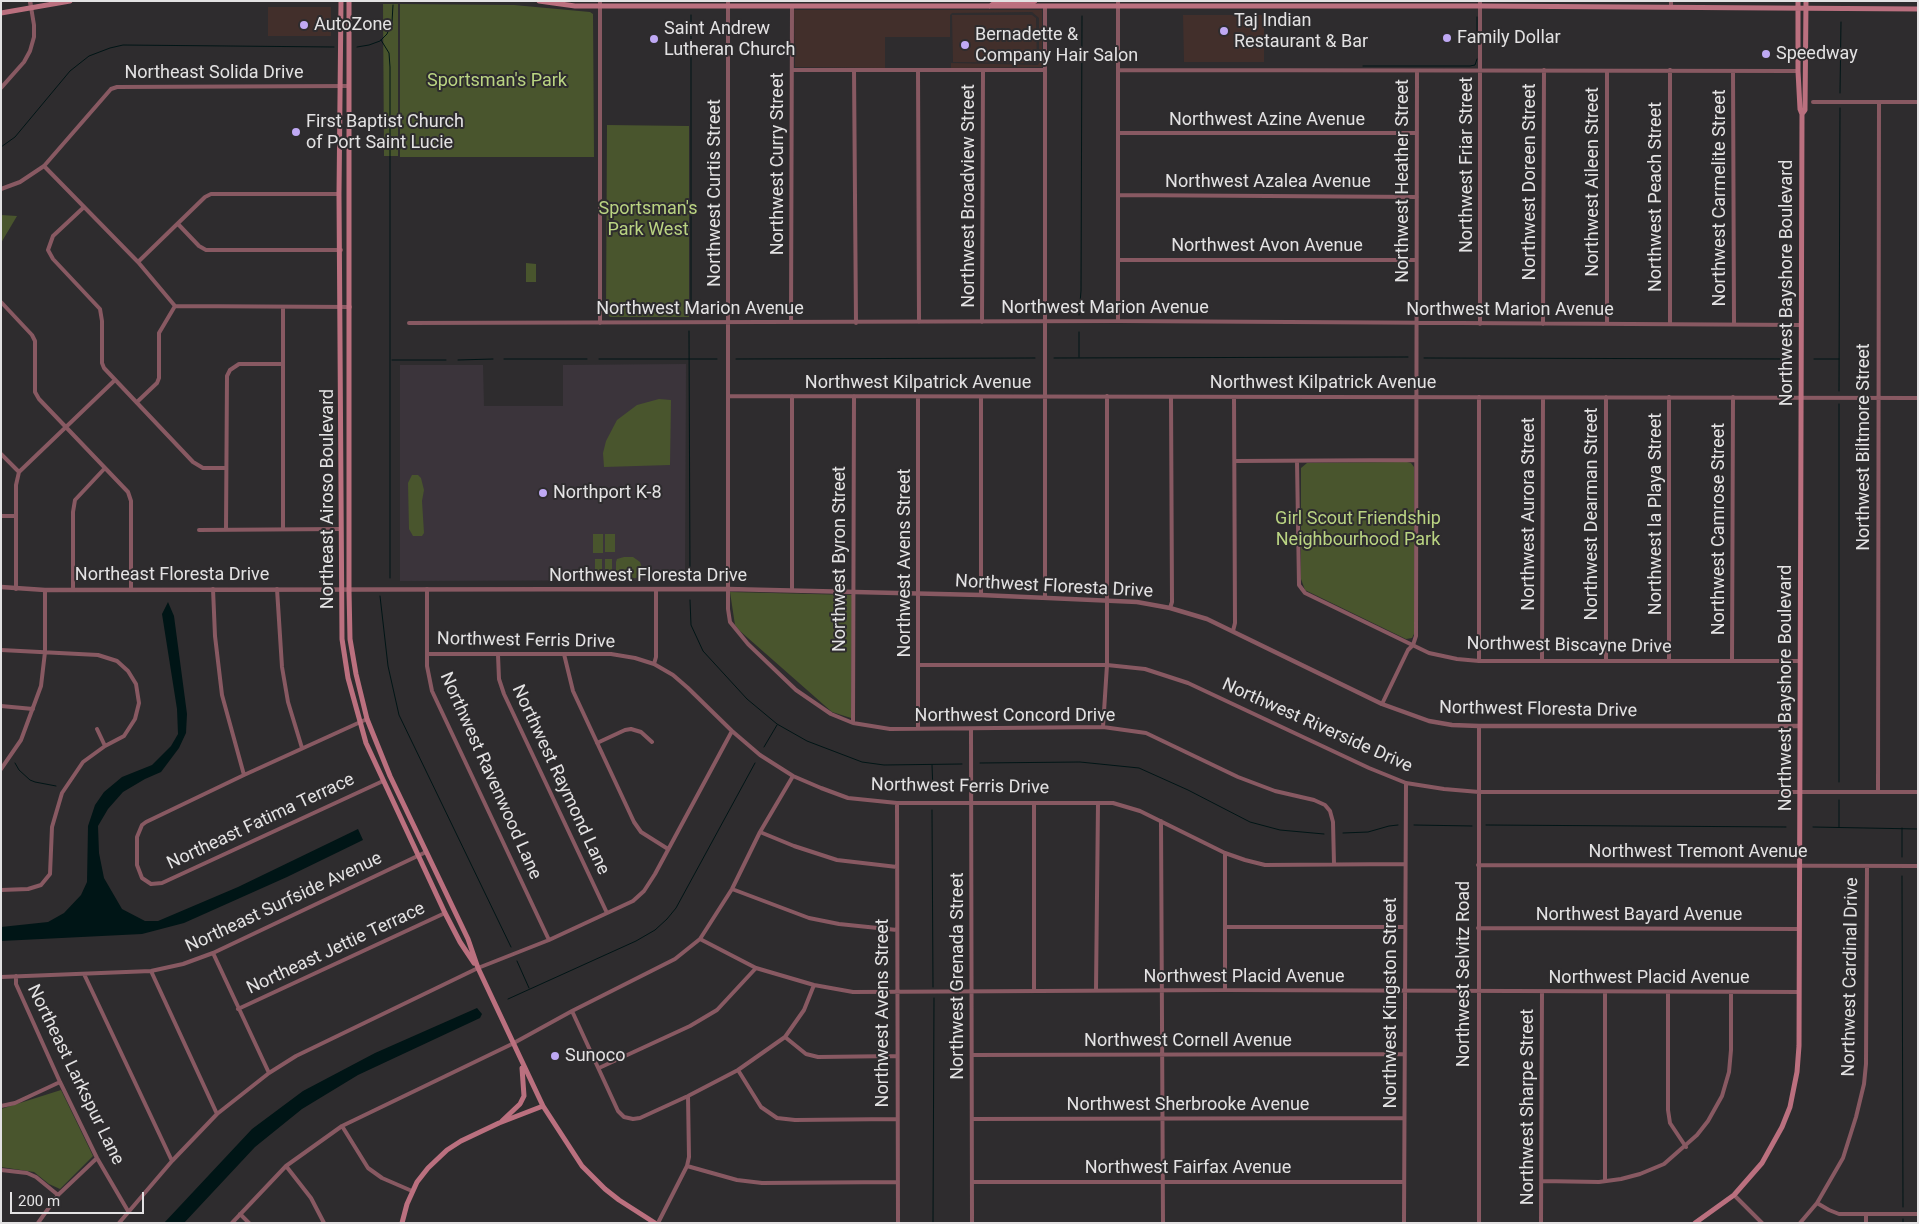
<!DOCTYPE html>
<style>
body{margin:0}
#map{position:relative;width:1919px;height:1224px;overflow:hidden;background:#2e2c2e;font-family:Roboto,sans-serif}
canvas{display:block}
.frame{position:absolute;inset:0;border:2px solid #e3e2e3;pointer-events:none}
.scale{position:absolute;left:10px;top:1192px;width:134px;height:22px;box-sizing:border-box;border:2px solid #e3e2e3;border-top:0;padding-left:6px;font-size:15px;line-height:18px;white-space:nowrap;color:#e3e2e3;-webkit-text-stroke:4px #2e2c2e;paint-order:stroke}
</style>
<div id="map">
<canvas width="1919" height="1224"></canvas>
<div class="frame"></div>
<div class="scale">200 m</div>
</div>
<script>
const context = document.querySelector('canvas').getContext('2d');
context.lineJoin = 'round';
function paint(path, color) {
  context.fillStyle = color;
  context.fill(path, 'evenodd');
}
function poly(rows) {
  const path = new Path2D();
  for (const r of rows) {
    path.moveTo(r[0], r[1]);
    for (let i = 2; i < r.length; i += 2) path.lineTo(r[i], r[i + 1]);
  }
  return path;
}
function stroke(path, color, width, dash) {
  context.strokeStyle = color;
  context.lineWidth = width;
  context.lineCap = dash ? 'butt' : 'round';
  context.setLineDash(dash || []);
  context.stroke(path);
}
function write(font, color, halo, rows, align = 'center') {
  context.font = font + ' Roboto,sans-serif';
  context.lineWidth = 4;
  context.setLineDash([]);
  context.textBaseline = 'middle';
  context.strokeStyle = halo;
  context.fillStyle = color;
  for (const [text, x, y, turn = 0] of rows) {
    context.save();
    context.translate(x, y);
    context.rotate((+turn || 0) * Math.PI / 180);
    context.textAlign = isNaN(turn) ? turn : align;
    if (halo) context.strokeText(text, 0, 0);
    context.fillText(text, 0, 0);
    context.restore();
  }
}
paint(poly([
 [268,7,331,7,331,36,268,36],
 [794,10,1042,10,1042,67,951,68,951,63,1038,65,1039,63,1039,18,1032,12,952,13,950,15,950,37,885,37,885,68,795,67],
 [952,15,1032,15,1036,18,1037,63,953,62],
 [1183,15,1264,15,1264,62,1184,62]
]), '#422f2b');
paint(poly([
 [686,364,685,580,400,581,400,365,483,365,484,406,563,406,563,365]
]), '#3b343b');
paint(poly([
 [383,4,398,4,398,156,384,156],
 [400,4,514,5,590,12,593,14,594,157,400,157],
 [607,125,689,126,689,317,610,317,606,313],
 [1,215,17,216,1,243],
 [526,263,536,264,536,282,526,282],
 [659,399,671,400,670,465,604,467,603,453,606,441,617,420,637,405],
 [1307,463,1407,462,1411,463,1414,467,1414,634,1412,638,1406,639,1305,590,1301,579,1301,468],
 [412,475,418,475,421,478,424,490,422,501,424,533,422,536,413,536,409,529,408,483],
 [593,534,603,534,603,553,593,553],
 [605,534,615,534,615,552,605,552],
 [624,557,633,557,640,562,643,571,641,576,636,578,626,579,619,577,616,573,616,562,617,559],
 [595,559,602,559,602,574,595,574],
 [605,559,612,559,612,574,605,574],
 [730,592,852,595,851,718,832,712,740,631,735,625],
 [61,1090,93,1156,60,1189,49,1184,34,1172,1,1167,1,1109]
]), '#49552d');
paint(poly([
 [168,602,174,616,187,714,186,733,179,748,161,772,145,779,123,792,108,809,98,826,99,853,104,878,122,909,145,921,158,921,238,887,358,829,363,840,287,877,184,923,142,934,1,941,1,927,48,922,64,913,81,895,87,882,88,826,95,805,104,792,122,777,152,765,171,746,178,734,177,709,162,614],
 [477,1008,482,1014,480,1018,358,1075,302,1109,255,1147,184,1223,164,1223,252,1129,303,1091,375,1053]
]), '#001516');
stroke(poly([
 [691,15,691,316],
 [1477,17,1477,43],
 [381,40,389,53,390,67,390,578],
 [357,47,369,45,380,41,387,34,392,22,393,5],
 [1363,66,1470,66,1475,65,1477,59],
 [1840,93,1841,22],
 [1,147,15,137,70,71,89,56,110,48,123,45,334,47],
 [1079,315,1081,291,1082,16],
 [689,331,690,575],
 [1079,357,1079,332],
 [1054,358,1408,357],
 [1424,358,1789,359],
 [504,359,587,359],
 [599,359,717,359],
 [736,359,1035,358],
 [1814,359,1839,359],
 [392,360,446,360],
 [458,360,493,359],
 [1839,391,1840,108],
 [380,596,388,666,399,715,511,947],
 [690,600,691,625,703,651,747,699,777,724,807,741,862,762,884,765,962,764],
 [764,747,777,725],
 [15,763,19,770,30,780,35,782,56,786],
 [980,763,1080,762,1139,768,1188,790,1250,822,1280,830,1324,834],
 [932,765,933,791],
 [1839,782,1839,404],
 [932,810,933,987],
 [1414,825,1472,826],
 [1486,825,1786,827],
 [1813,827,1918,829],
 [1839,827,1839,800],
 [1343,833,1368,832,1389,826,1398,825],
 [1902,857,1902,828],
 [1902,876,1903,1207],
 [517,961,529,988],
 [508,999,636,941,655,930,667,919,676,908,755,763],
 [1903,1219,1903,1223],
 [933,1223,934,998]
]), '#001516', 1);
stroke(poly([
 [600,1,600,323],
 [728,1,728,609,730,622,748,644,796,690,831,714,853,723,890,729,1103,727,1146,733,1238,777,1275,791,1314,800,1325,805,1330,811,1333,822,1334,864],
 [1118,1,1118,321],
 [1671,1,1671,7],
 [1045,7,1045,598],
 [792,70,1044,70],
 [854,70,856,323],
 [918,70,919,322],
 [1118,70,1798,71],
 [1607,71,1607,324],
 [1733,71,1734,324],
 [1,88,24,62,30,51,34,37,34,25,31,7],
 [1813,102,1918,102],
 [1118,133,1417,133],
 [44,166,138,262,175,306,350,307],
 [1,189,20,182,44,166,111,89,117,87,349,86],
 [1118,195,1417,197],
 [83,208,53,236,48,250,53,259,100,309,102,321,102,363,104,368,193,462,203,468,226,468],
 [178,224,199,246,206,250,341,250],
 [1118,260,1416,260],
 [138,262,205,197,211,194,339,194],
 [1,302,32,335,35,341,35,392,39,399,128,492,131,501,131,590],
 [283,307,283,529],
 [791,322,792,7],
 [982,322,983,70],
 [409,323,1118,321,1801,325],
 [1480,324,1480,1],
 [1543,324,1544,70],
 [1670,324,1670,70],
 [728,396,1918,398],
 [918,397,918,728],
 [981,397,981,595],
 [137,402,157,383,159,378,159,333,175,306],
 [1,454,19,472],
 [1235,461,1416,460],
 [1297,461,1299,585,1305,593,1429,653,1457,659,1479,661,1800,661],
 [1,516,15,516],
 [199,530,341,529],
 [226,530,227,376,230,370,239,364,283,364],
 [16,589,16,485,19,472,115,380],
 [73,589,73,512,75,500,105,468],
 [213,589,215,636,222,695,244,775],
 [277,589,282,667,288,702,302,748],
 [427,589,427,666,432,691,549,940],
 [792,590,792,396],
 [1170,608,1172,602,1171,397],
 [1233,631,1235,623,1234,397],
 [1,650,98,655,117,661,128,671,136,684,139,703,135,719,124,736,105,746,83,762,62,793,52,827,50,874,41,885,28,889,1,890],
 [427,654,611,654,635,658,654,664,673,675,688,688,732,731,760,755,793,776,821,788,848,798,897,803,1113,803,1140,811,1225,853,1245,860,1265,865,1405,864],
 [564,654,573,691,634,822,641,832,668,849],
 [498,655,499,679,504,694,607,913],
 [1479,661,1479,397],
 [1542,661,1543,398],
 [1606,661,1606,397],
 [1669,661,1669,397],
 [1732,661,1733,397],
 [654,664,656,657,656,589],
 [919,665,1107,665,1145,669,1188,683,1369,768,1406,783,1444,789,1479,792,1918,792],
 [1382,704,1408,650,1413,645,1416,636,1417,71],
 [1,706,33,709],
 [367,719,244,775,146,822,142,825,137,837,137,865,142,878,151,884,162,883,383,781],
 [853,723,854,396],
 [1479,726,1479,1223],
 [1103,727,1107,665,1107,396],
 [97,729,105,746],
 [971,729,972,1223],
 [597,743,625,730,631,729,641,732,652,742],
 [1,769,21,740,41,686,45,652,45,590],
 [1878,792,1879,102],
 [897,803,898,1223],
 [1034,803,1034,991],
 [1161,821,1163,1223],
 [760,832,794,846,837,860,897,867],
 [1225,853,1225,990],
 [1478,865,1918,866],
 [732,889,809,918,839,924,897,930],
 [1226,927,1404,927],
 [1478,928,1799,929],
 [700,939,756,968,814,985,853,992,1225,990,1799,992],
 [213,953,269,1073],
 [151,971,217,1114],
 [84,974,172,1161],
 [16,976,16,984,60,1082,97,1158,128,1211],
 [1,977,151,971,183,964,213,953,426,852],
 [1096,990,1098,803],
 [1668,992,1668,1110,1670,1123,1686,1147],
 [238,1009,445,913],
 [572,1011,618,1111,624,1117,633,1119,640,1118,688,1096,738,1070,785,1037,804,1010,814,985],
 [785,1037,806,1054,818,1057,897,1056],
 [972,1055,1404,1054],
 [599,1068,690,1026,717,1010,756,968],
 [738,1070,761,1107,777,1118,795,1120,897,1119],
 [1,1106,15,1103,60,1082],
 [972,1119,1404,1118],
 [342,1126,368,1168,382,1178,412,1191],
 [286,1166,311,1198,324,1223],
 [687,1166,737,1180,762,1183,898,1182],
 [1,1170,27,1173,36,1177,58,1195],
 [1542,1181,1599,1182,1621,1179,1640,1174,1664,1164,1697,1135,1708,1121,1722,1096,1729,1072,1731,1050,1731,992],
 [1605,1181,1605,992],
 [972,1182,1404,1182],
 [1734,1195,1762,1223],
 [1817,1203,1829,1210,1839,1214,1918,1214],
 [240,1214,249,1223],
 [38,1223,58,1195,97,1158],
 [119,1223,172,1161,217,1114,269,1073,296,1056,478,968,549,940,633,901,644,891,655,874,732,731],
 [232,1223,286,1166,342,1126,512,1044,572,1011,675,959,700,939,732,889,760,832,793,776],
 [658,1223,687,1166,689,1157,688,1096],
 [1404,1223,1406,783],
 [1541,1223,1542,992],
 [1800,1223,1817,1203,1843,1158,1856,1117,1864,1084,1866,1064,1867,866],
 [1866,1223,1866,1215]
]), '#885962', 4);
stroke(poly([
 [30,1,31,7],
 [1,587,45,590,728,589,981,595,1137,602,1170,608,1207,619,1382,704,1429,721,1452,725,1479,726,1799,726]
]), '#885962', 4.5);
stroke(poly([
 [341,1,339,194,342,639,348,678,366,743,445,913,460,942,474,963],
 [349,1,349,590,350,639,356,674,367,719,390,776,468,939,478,968,543,1106,582,1166,605,1189,619,1200,655,1223],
 [539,1,575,6,1481,6,1918,9],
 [990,6,996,2,1035,1],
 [1,13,70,1],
 [1802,114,1805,110,1806,1],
 [502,1121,520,1104,524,1096,522,1068],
 [402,1223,407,1204,417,1182,428,1168,447,1150,461,1141,499,1123,543,1106],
 [1695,1223,1734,1195,1762,1163,1782,1127,1790,1107,1797,1072,1799,1046,1802,114,1800,109,1798,71,1798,1]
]), '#bb707f', 5);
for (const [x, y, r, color] of [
 [304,25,5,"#bfa9f4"],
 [1224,31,5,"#bfa9f4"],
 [1447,38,5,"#bfa9f4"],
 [654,39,5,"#bfa9f4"],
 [965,45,5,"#bfa9f4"],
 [1766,54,5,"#bfa9f4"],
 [296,132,5,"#bfa9f4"],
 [543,493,5,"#bfa9f4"],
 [555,1056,5,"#bfa9f4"]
]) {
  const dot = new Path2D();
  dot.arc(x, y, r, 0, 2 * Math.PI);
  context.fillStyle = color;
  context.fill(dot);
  stroke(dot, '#2e2c2e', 2);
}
write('18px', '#e3e2e3', '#2e2c2e', [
 ["Taj Indian",1234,21],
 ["Restaurant & Bar",1234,42],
 ["AutoZone",314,25],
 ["Saint Andrew",664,29],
 ["Lutheran Church",664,50],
 ["Bernadette &",975,35],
 ["Company Hair Salon",975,56],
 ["Family Dollar",1457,38],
 ["Speedway",1776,54],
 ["First Baptist Church",306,122],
 ["of Port Saint Lucie",306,143],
 ["Northport K-8",553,493],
 ["Sunoco",565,1056]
], 'left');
write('18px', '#e3e2e3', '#2e2c2e', [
 ["Northeast Solida Drive",214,73],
 ["Northwest Azine Avenue",1267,120],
 ["Northwest Curry Street",778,164,-90],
 ["Northwest Friar Street",1467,165,-90],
 ["Northwest Heather Street",1403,181,-90],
 ["Northwest Azalea Avenue",1268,182],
 ["Northwest Doreen Street",1530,182,-90],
 ["Northwest Aileen Street",1593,182,-90],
 ["Northwest Curtis Street",715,193,-90],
 ["Northwest Broadview Street",969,196,-90],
 ["Northwest Peach Street",1656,197,-90],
 ["Northwest Carmelite Street",1720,198,-90],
 ["Northwest Avon Avenue",1267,246],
 ["Northwest Bayshore Boulevard",1787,283,-90],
 ["Northwest Marion Avenue",1105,308],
 ["Northwest Marion Avenue",700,309],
 ["Northwest Marion Avenue",1510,310],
 ["Northwest Kilpatrick Avenue",918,383],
 ["Northwest Kilpatrick Avenue",1323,383],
 ["Northwest Biltmore Street",1864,447,-90],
 ["Northeast Airoso Boulevard",328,499,-90],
 ["Northwest Aurora Street",1529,514,-90],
 ["Northwest Dearman Street",1592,514,-90],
 ["Northwest la Playa Street",1656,514,-90],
 ["Northwest Camrose Street",1719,529,-90],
 ["Northwest Byron Street",840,559,-90],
 ["Northwest Avens Street",905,563,-90],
 ["Northeast Floresta Drive",172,575],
 ["Northwest Floresta Drive",648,576],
 ["Northwest Floresta Drive",1054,587,3],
 ["Northwest Ferris Drive",526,641,1],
 ["Northwest Biscayne Drive",1569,646,1],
 ["Northwest Bayshore Boulevard",1786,688,-90],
 ["Northwest Floresta Drive",1538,710,1],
 ["Northwest Concord Drive",1015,716],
 ["Northwest Riverside Drive",1317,726,24],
 ["Northwest Ravenwood Lane",490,776,66],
 ["Northwest Raymond Lane",560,780,65],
 ["Northwest Ferris Drive",960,787,1],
 ["Northeast Fatima Terrace",261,822,-25],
 ["Northwest Tremont Avenue",1698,852],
 ["Northeast Surfside Avenue",284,903,-25],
 ["Northwest Bayard Avenue",1639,915],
 ["Northeast Jettie Terrace",336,949,-25],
 ["Northwest Selvitz Road",1464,974,-90],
 ["Northwest Grenada Street",958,976,-90],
 ["Northwest Placid Avenue",1244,977],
 ["Northwest Cardinal Drive",1851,977,-89],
 ["Northwest Placid Avenue",1649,978],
 ["Northwest Kingston Street",1391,1003,-90],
 ["Northwest Avens Street",883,1013,-90],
 ["Northwest Cornell Avenue",1188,1041],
 ["Northeast Larkspur Lane",75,1075,64],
 ["Northwest Sherbrooke Avenue",1188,1105],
 ["Northwest Sharpe Street",1528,1107,-90],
 ["Northwest Fairfax Avenue",1188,1168]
]);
write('18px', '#bad482', '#2e2c2e', [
 ["Sportsman's Park",497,81],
 ["Sportsman's",648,209],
 ["Park West",648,230],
 ["Girl Scout Friendship",1358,519],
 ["Neighbourhood Park",1358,540]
]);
</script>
